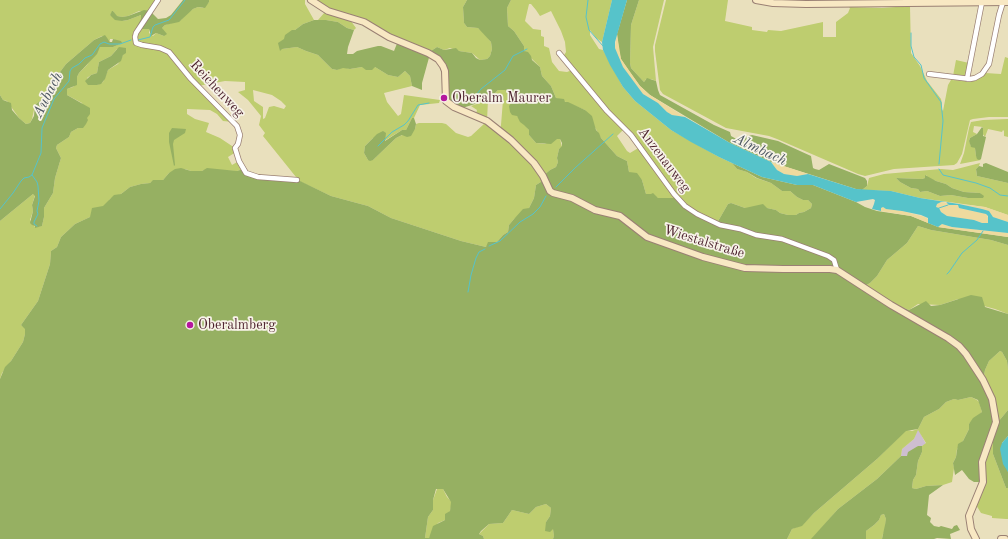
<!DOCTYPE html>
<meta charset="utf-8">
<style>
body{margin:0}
canvas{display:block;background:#e9e0bd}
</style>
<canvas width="1008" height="539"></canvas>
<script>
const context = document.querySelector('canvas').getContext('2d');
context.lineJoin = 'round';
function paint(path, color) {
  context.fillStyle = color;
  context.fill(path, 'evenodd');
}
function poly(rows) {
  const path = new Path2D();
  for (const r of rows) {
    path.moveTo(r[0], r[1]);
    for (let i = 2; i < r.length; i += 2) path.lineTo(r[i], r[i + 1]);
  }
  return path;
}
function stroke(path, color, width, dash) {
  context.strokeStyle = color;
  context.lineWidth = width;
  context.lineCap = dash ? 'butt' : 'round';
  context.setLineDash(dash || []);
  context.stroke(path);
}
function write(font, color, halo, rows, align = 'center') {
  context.font = font + ' "Old Standard TT",serif';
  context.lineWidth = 3.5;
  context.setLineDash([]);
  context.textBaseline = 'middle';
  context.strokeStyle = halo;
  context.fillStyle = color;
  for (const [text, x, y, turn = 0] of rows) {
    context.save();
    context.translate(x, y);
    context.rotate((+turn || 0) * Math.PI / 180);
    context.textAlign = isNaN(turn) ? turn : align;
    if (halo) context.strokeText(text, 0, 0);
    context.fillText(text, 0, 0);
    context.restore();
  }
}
paint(poly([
 [918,429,926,444,922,446,918,446,907,456,901,456,902,449,914,439]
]), '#cebed1');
paint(poly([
 [0,0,158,0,150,11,139,11,128,16,122,17,116,16,113,11,110,15,122,21,128,20,141,15,142,17,139,29,149,29,149,33,153,36,156,33,164,36,162,28,165,25,181,20,186,14,193,9,198,7,203,8,209,2,209,0,305,0,305,4,314,20,303,24,295,30,282,49,297,47,306,51,318,55,332,69,337,70,343,67,350,69,362,67,375,67,388,75,398,77,405,71,410,76,412,86,384,93,387,102,398,116,401,114,404,95,440,100,439,103,420,105,414,118,412,118,406,130,402,130,384,141,385,136,373,138,365,146,364,153,368,160,373,160,396,138,415,129,416,124,419,123,442,123,446,124,456,133,468,137,471,136,485,123,476,114,477,110,471,106,488,100,487,121,500,130,501,125,503,100,500,97,492,96,498,90,505,89,511,94,513,98,512,102,517,116,529,130,529,135,536,143,545,144,557,138,560,139,562,147,559,149,557,158,558,162,556,167,550,170,543,176,544,180,536,185,534,198,529,208,514,219,509,225,508,232,503,235,497,242,491,242,486,247,461,241,391,218,368,206,331,196,297,180,296,177,263,136,265,133,259,125,261,116,248,100,238,92,245,90,245,82,225,81,198,86,233,122,223,121,217,114,210,110,187,109,187,114,195,119,209,123,206,132,220,138,235,148,236,152,228,157,232,165,239,161,243,169,237,171,204,170,202,171,191,171,185,169,169,173,163,180,154,180,150,183,141,184,130,187,121,194,110,199,108,203,90,217,75,224,61,237,57,247,51,251,50,264,38,301,21,325,25,328,25,334,23,342,11,361,2,373,0,379,0,221,33,194,35,195,32,205,33,211,30,220,35,227,42,226,44,217,44,208,53,193,55,178,61,158,56,148,57,145,69,137,71,132,78,128,87,118,82,103,67,95,67,89,73,87,77,83,77,77,79,73,87,65,100,47,113,47,121,43,113,39,110,39,110,41,102,36,94,40,66,64,48,88,45,97,35,105,32,119,30,123,26,124,19,118,7,101,3,100,0,95],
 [117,49,123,55,122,57,118,64,108,70,103,82,97,85,92,85,87,78,91,75,97,73,99,62,111,56],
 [253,90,272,95,281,101,286,106,284,109,274,106,269,107,265,118,263,119,263,107,254,101],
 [311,0,467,0,463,7,464,23,467,27,478,28,482,31,491,42,492,49,490,56,487,59,480,60,472,53,459,51,450,48,444,50,437,47,428,53,348,17,356,28,354,30,347,28,338,22,326,20,318,20,325,12],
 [511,0,612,0,602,42,596,38,590,30,590,35,599,49,603,50,623,87,635,101,671,130,719,157,732,163,737,169,747,172,756,178,771,183,782,191,790,191,797,197,803,200,808,200,812,204,811,208,804,212,799,213,796,215,788,215,780,213,776,210,767,208,745,208,731,203,728,204,717,223,697,214,677,198,658,198,646,194,642,180,629,172,627,161,617,156,601,138,585,110,556,98,551,86,542,76,540,67,524,51,524,46,514,31,508,26,507,8],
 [529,4,531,4,536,10,540,16,551,11,561,31,565,42,566,52,563,57,572,70,567,72,559,71,552,62,549,48,544,46,544,37,541,36,541,30,533,29,525,21],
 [625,128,640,147,630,153,627,151,617,136],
 [639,0,664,0,653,47,656,81,651,79,646,79,644,82,631,68,630,63,631,25],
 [666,0,728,0,725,21,752,27,752,30,767,32,768,30,781,31,823,22,823,37,836,37,836,22,848,13,850,8,849,7,882,8,910,6,911,53,920,66,927,81,941,99,942,104,941,108,943,111,948,85,951,80,973,81,977,80,985,73,1001,74,1005,57,1008,58,1008,117,989,117,973,119,970,120,962,154,957,163,954,165,894,169,865,176,858,174,777,139,769,136,726,128,663,94,660,90,655,51,655,45],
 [956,60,969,63,966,77,953,76],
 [1008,119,1008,137,1004,136,1004,131,1003,130,1002,132,988,129,985,137,982,133,983,127,974,126,973,132,977,134,970,138,969,141,970,143,970,145,975,148,976,156,981,160,960,164,964,153,969,128,971,122,983,120],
 [980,163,979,166,976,169,977,176,1008,183,1008,215,985,207,920,198,891,191,862,190,867,186,869,178,884,174,941,169,953,170],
 [926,175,928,178,936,181,946,184,952,188,964,192,980,193,983,198,968,198,951,195,940,196,927,191,920,192,918,189,911,188,900,182,896,178,922,179,925,178],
 [918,226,931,230,991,240,1008,245,1008,314,995,309,958,299,940,305,918,304,909,310,895,305,863,287,870,283,877,276,887,260,907,243],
 [1000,351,1002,352,1007,361,1008,369,1008,410,998,422,983,380,985,370,989,361],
 [971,397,977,400,979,402,982,412,969,424,969,429,963,441,957,449,956,457,953,463,954,468,952,482,943,485,926,486,916,489,912,488,913,480,916,475,918,461,922,452,922,446,926,443,918,430,914,439,902,449,901,456,877,479,838,509,812,539,787,539,792,529,802,525,814,513,877,459,906,430,912,431,918,429,924,417,939,409,946,402,954,399,958,400],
 [993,439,994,444,993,454,1006,488,1008,488,1008,519,1006,519,992,518,992,516,981,513,976,505,984,464],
 [437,489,443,489,447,497,452,502,450,511,445,520,438,523,429,538,425,538,428,517,433,510,433,500],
 [546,504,551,508,550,516,546,522,553,528,554,536,553,539,484,539,483,536,479,534,489,524,503,523,512,510,529,514,536,507],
 [884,514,886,519,885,531,883,534,882,539,866,539,866,531,874,525,879,520,881,515]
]), '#becd6f');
paint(poly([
 [183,0,209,0,209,2,205,8,198,7,193,9,179,22,165,25,162,28,167,34,164,36,156,33,151,36,149,29,139,29,136,28,141,19,141,15,128,20,122,21,115,20,110,15,112,11,113,11,117,16,122,17,128,16,144,10,150,11,158,19,166,18,171,15],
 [467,0,511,0,507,8,508,26,514,31,524,46,524,51,528,52,531,56,532,60,540,67,542,76,551,86,556,98,564,99,565,102,568,102,585,110,592,116,596,130,599,133,601,138,617,156,627,161,629,172,637,173,642,180,646,194,651,194,653,193,658,198,677,198,685,206,717,223,728,204,731,203,745,208,763,204,767,208,776,210,780,213,788,215,796,215,799,213,804,212,811,208,812,204,808,200,803,200,797,197,790,191,782,191,771,183,757,178,747,172,737,169,732,163,762,177,797,185,813,185,856,202,865,207,877,211,911,216,938,227,1008,237,1008,245,991,240,931,230,918,226,907,243,887,260,877,276,870,283,863,287,895,305,909,310,926,301,931,306,940,305,971,295,982,297,985,307,1008,314,1008,369,1007,361,1002,352,1000,351,989,361,985,370,983,380,998,422,1008,410,1008,436,1002,443,1008,472,1008,488,1006,488,993,454,993,426,980,482,974,482,969,479,962,470,955,475,953,463,956,457,958,444,963,441,969,429,969,424,973,418,982,412,978,400,971,397,958,400,954,399,946,402,939,409,924,417,918,429,906,431,877,459,814,513,802,526,792,529,787,539,553,539,554,536,553,529,550,532,545,531,546,522,550,516,551,508,546,504,536,507,529,514,512,510,503,523,489,524,481,531,479,534,483,536,484,539,0,539,0,379,5,367,11,361,23,342,25,334,25,329,21,325,38,301,50,264,51,251,57,247,61,237,75,224,90,217,92,208,103,206,114,195,121,194,130,187,141,184,150,183,153,180,163,180,169,173,175,169,181,168,191,171,202,171,207,168,237,171,243,169,248,174,300,181,331,196,368,206,391,218,461,241,486,247,488,242,497,242,503,235,508,232,509,225,514,219,523,209,529,208,534,198,536,185,544,180,543,176,550,170,556,167,558,162,557,158,559,149,562,146,562,143,560,139,557,139,551,144,536,143,529,135,529,130,524,125,520,122,517,116,512,115,510,112,509,106,512,102,513,98,511,94,505,90,498,90,488,100,459,109,446,101,445,71,430,54,422,83,422,90,412,86,410,76,405,71,398,77,388,75,375,67,372,70,366,70,362,67,350,69,343,68,337,70,332,69,318,55,306,51,297,47,282,49,280,51,278,43,284,39,285,35,292,30,295,30,303,24,314,20,326,20,338,22,347,28,354,30,348,47,347,54,353,54,357,51,378,46,381,46,394,51,398,41,428,53,437,47,444,50,456,48,459,51,472,53,476,58,480,60,487,59,490,56,492,49,491,42,478,28,467,27,464,23,463,7],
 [436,489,443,489,451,502,450,511,445,514,445,520,433,526,429,538,425,538,428,517,433,510,433,500],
 [627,0,639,0,631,25,630,63,631,68,644,82,647,78,656,81,658,90,660,95,714,125,730,132,731,136,740,141,743,141,745,137,752,135,778,141,811,156,813,168,815,169,819,170,829,164,865,178,867,181,867,186,862,190,856,189,771,162,730,143,650,95,640,86,629,71,621,59,619,51,617,34],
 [105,35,110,42,112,42,113,39,121,41,122,43,113,47,100,47,97,54,79,73,77,77,77,85,67,89,67,95,90,108,90,114,87,118,88,120,86,124,83,128,78,128,71,132,69,137,57,145,56,148,61,158,55,178,53,193,44,208,44,217,42,226,35,228,35,226,32,225,30,223,33,211,32,205,35,196,33,194,0,221,0,95,3,100,11,103,12,110,19,118,26,124,30,123,34,116,35,105,45,97,48,88,66,64,94,40],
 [119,47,126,48,126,53,123,55,121,61,108,70,105,79,101,84,97,85,88,85,85,81,91,75,97,73,99,62,111,56],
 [412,118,414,118,416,124,415,129,411,136,407,137,402,135,396,138,373,160,370,161,368,160,364,153,365,146,377,134,383,131,386,133,385,141,402,130,406,130],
 [982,127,983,128,983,136,986,137,981,159,979,160,977,159,976,156,975,148,971,147,969,141,970,138,977,134],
 [172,128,186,129,185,133,174,140,173,144,175,165,174,166,169,142,169,133],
 [986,163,1008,172,1008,183,977,176,976,169,979,166,983,167,983,164],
 [925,175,936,181,946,184,952,188,964,192,980,193,984,196,983,198,968,198,951,195,940,196,927,191,920,192,918,189,911,188,900,182,896,178,922,179,925,178],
 [918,446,922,446,922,452,918,461,916,475,913,480,912,488,916,489,926,486,943,485,929,495,927,515,931,518,930,522,934,526,939,527,941,526,952,529,954,526,957,525,960,530,950,534,951,539,937,538,934,539,882,539,885,525,886,519,884,514,881,515,879,520,874,525,866,531,866,539,811,539,838,509,877,479,901,456,907,456,908,452]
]), '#96b062');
paint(poly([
 [617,34,621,59,640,86,650,95,685,117,672,115,667,112,658,103,643,94,626,73,619,59,615,48],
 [771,162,808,174,797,176,784,174,777,170],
 [941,202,958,205,959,208,986,214,989,220,988,223,982,223,978,221,947,216,941,212,939,208,936,207,937,204],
 [959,204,985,207,1008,215,1008,222,993,217,982,209],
 [883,207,886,209,902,211,925,217,929,220,928,223,911,216,881,211,881,208],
 [942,224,952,227,1008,233,1008,237,938,227]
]), '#eeda9e');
paint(poly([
 [612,0,627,0,615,42,615,48,623,67,643,94,658,103,667,112,672,115,685,117,730,143,771,162,777,170,784,174,797,176,808,174,856,189,891,191,920,198,959,204,982,209,989,211,993,217,1008,222,1008,233,952,227,942,224,938,227,928,223,928,218,921,215,902,211,886,209,883,207,881,208,881,211,872,209,874,204,875,200,873,199,856,202,813,185,797,185,762,177,719,157,691,142,671,130,635,101,623,87,610,65,603,50,602,42],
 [941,202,946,202,949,205,958,205,959,208,986,214,988,216,988,223,982,223,974,220,947,216,941,212,939,208,936,207,937,204],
 [1008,436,1008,472,1003,464,1000,449,1002,443]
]), '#56c3ca');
stroke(poly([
 [588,0,586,17,589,30,603,46],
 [911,33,911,46,914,57,921,65,924,78,941,102,943,121,939,164],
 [138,40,150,37,153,27,155,25,169,20,185,0],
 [451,101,469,99,476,95,481,89,505,70,513,56,527,49],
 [378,146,392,132,404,125,408,121,418,105,429,103],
 [939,169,943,175,976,183,990,188,1000,195,1008,196],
 [32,175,37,182,38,186,39,201,37,211,38,214,34,222,34,224,37,226],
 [556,187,575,168,613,134],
 [939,208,948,205],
 [0,209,13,193,21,181,24,178,29,177,32,175,41,153,42,128,54,99,69,81,70,71,72,68,79,64,85,58,92,55,100,44,104,42,109,44,120,44,131,40],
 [489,246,500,241,520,222,533,214,540,207,546,196],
 [947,274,949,272,962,253,977,240,983,231],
 [468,292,471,275,476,258,479,252,485,249]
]), '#56c3ca', 1);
const street = poly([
 [158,0,136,33,135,37,136,43,142,45,160,48,169,52,191,79,237,126,240,135,238,144,235,148,239,161,246,173,258,177,297,180],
 [559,53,607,111,631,135,674,194,685,206,697,214,720,225,740,229,756,235,782,239,828,256,834,260,837,270],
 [929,74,970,79,975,78,982,74,989,64,999,15,1003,2],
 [967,79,982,2]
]);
const secondary = poly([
 [311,0,328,11,364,22,389,37,428,53,438,59,443,66,445,71,446,101,454,107,487,121,511,140,534,163,543,176,550,191,553,193,572,198,595,210,620,216,647,237,703,257,745,268,783,269,830,269,837,270,891,305,948,338,959,346,966,354,983,380,992,399,996,422,982,462,983,482,969,516,971,529,976,539],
 [756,0,773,3,806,4,1008,2],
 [1001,539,1005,539]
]);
stroke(street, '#9a8074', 6);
stroke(secondary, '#9a8074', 8);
stroke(street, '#fff', 4.5);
stroke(secondary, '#f8e8c3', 6);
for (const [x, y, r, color] of [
 [444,98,4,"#b5179e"],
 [190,325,4,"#b5179e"]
]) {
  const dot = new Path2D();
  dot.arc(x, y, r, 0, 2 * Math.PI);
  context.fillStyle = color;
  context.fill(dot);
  stroke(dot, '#f7f3e8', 1.5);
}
write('14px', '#4a1f2b', '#f7f3e8', [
 ["Reichenweg",217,89,47],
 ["Anzenauweg",664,160,53],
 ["Wiestalstraße",704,242,17]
]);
write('14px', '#4a1f2b', '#f7f3e8', [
 ["Oberalm Maurer",452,98],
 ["Oberalmberg",198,325]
], 'left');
write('italic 15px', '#4e5863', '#f7f3e8', [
 ["Aubach",48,95,-63],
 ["Almbach",760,150,25]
]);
</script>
